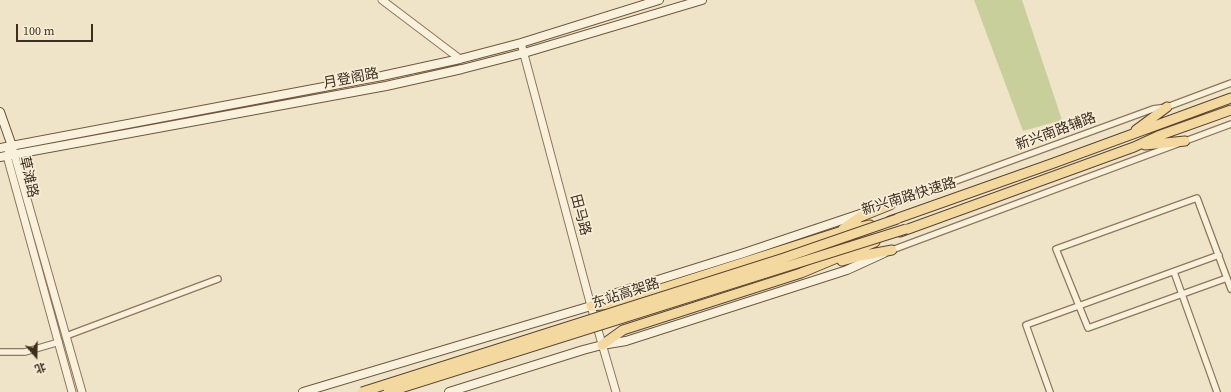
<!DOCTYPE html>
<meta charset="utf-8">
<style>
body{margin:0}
#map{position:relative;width:1231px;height:392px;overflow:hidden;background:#f0e4c8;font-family:"Source Serif 4","Noto Sans SC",serif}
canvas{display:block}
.north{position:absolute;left:16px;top:336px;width:40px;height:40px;-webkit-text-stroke:3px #f7eed8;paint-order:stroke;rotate:160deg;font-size:11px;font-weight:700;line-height:16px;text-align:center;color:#3d2e20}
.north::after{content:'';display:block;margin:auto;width:14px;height:18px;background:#3d2e20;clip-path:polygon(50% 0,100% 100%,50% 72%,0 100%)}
.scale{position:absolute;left:16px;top:24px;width:77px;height:18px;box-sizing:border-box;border:2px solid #3d2e20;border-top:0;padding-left:5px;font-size:12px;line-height:14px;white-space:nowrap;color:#3d2e20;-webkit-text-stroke:3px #f7eed8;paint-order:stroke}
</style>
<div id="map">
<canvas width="1231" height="392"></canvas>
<div class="north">北</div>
<div class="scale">100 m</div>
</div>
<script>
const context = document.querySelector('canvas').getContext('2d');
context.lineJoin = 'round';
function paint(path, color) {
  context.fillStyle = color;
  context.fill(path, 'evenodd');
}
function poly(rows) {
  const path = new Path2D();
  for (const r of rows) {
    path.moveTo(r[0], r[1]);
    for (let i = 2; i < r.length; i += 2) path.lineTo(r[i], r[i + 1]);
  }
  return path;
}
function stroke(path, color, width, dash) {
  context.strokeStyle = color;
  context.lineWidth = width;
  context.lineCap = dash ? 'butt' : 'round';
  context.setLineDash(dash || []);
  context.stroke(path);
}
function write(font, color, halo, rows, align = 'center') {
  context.font = font + ' "Source Serif 4","Noto Sans SC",serif';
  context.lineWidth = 3.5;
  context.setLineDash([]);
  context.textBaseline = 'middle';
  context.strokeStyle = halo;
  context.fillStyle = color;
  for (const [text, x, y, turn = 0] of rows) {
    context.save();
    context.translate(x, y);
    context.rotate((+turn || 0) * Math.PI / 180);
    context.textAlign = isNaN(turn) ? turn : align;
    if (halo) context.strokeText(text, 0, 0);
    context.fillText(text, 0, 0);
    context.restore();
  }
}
paint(poly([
 [974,0,1022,0,1062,120,1023,131]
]), '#c9cf9b');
const minor = poly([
 [890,205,1153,109,1167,107,1231,83],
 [892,250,1231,124],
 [1174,272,1217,392],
 [1227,278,1088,328,1056,249,1197,198,1231,289],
 [66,336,218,279],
 [0,352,25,352,59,342],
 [1050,392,1026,325,1219,255]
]);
const tertiary = poly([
 [382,0,460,59],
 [521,43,591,306,616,392],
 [13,150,82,392],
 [9,151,7,156,72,392]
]);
const secondary = poly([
 [0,112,12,146],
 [0,148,382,76,460,59,521,43,659,0],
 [0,157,386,86,462,69,524,53,702,0],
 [303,392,591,306,610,295,744,253,866,212],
 [449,392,583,350,602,345,626,341,847,270,884,253]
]);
const primary = poly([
 [1136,130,1167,107],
 [1145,145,1185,141],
 [890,221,1051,164,1231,98],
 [843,229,860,217,890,205],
 [900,232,1134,147,1158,136,1231,110],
 [842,261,860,256,892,250],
 [591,306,613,304,839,232,870,225],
 [602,345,623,330,801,273,875,242]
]);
stroke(minor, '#8d765c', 8);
stroke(tertiary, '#8d765c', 9);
stroke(secondary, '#6f573f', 10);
stroke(primary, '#5b4430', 11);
stroke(minor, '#faf1dc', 5.5);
stroke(tertiary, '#faf1dc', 7);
stroke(secondary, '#faf1dc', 8);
stroke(primary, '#f3d9a0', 9);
const primaryBridge = poly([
 [362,392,784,258,897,219],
 [388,392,906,229]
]);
stroke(primaryBridge, '#5b4430', 11, []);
stroke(primaryBridge, '#f3d9a0', 9);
write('14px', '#3d2e20', '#f7eed8', [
 ["月登阁路",351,79,-11],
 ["新兴南路辅路",1056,132,-20],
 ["草滩路",28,177,77],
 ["新兴南路快速路",909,197,-17],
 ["田马路",580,215,75],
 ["东站高架路",626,294,-18]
]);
</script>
